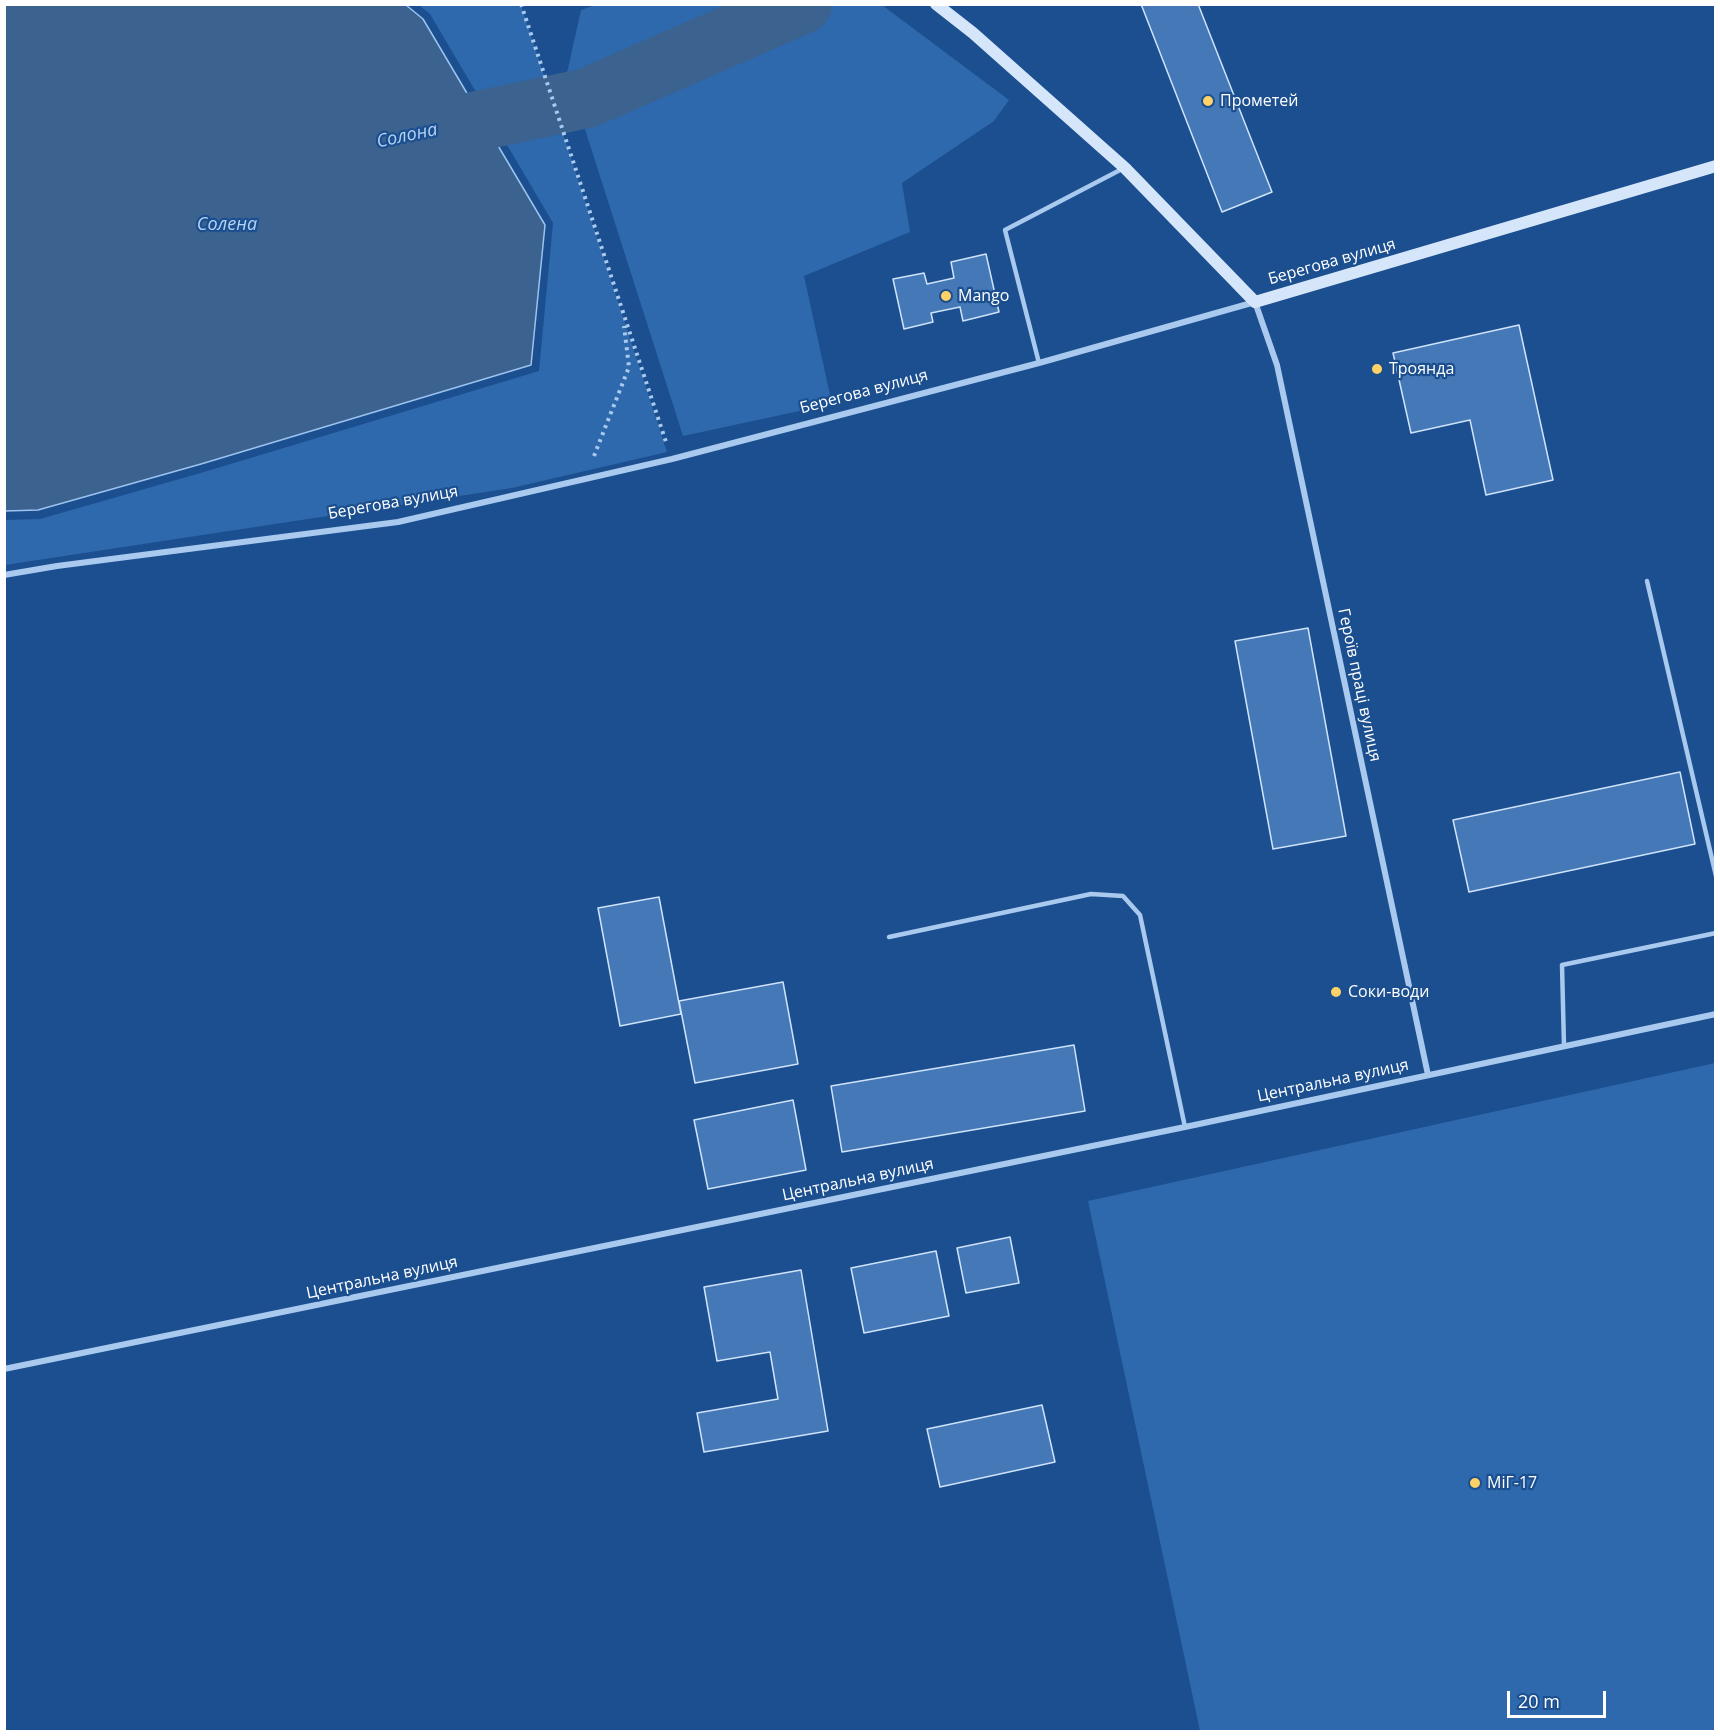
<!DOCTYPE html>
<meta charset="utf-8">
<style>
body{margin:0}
#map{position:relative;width:1720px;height:1736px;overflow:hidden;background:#1b4f8f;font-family:"Open Sans",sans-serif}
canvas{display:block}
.frame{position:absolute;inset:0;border:6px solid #fff;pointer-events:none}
.scale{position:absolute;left:1507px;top:1691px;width:99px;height:27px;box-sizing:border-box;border:3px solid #fff;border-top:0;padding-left:8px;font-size:18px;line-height:21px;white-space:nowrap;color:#fff;-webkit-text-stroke:4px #1b4f8f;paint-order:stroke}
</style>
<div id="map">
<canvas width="1720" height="1736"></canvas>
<div class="frame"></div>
<div class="scale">20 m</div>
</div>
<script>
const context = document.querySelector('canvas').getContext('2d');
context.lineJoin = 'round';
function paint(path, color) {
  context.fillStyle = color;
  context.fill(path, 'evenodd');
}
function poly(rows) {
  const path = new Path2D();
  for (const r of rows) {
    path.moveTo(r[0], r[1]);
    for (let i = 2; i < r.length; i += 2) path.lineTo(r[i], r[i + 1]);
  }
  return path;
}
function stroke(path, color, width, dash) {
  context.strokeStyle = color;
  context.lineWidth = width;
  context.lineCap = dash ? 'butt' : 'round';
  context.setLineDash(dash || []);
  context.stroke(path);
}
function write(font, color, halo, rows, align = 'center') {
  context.font = font + ' "Open Sans",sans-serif';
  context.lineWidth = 4.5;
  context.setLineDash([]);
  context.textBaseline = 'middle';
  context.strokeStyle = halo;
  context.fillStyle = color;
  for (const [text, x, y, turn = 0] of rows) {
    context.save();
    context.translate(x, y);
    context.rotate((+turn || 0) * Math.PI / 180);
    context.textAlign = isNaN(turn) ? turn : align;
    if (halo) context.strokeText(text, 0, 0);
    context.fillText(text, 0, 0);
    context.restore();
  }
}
paint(poly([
 [419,5,521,5,667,452,512,488,5,565,5,520,40,519,204,472,539,371,553,223,430,14],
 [595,5,882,5,1009,100,994,121,902,183,910,232,804,276,832,404,683,436,567,73,581,10],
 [1715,1063,1715,1731,1200,1731,1088,1201]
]), '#2e69ad');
const water = poly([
 [4,5,406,5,423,19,545,225,531,365,201,464,38,510,5,511,4,5]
]);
paint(water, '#3c6290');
stroke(water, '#9cc4f0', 1.5);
stroke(poly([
 [402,137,587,98,802,4]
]), '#3c6290', 60);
const building = poly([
 [1141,4,1198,4,1272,192,1222,212,1141,4],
 [986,254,999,312,963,321,960,307,931,313,933,322,904,329,893,279,924,273,927,284,954,278,951,262,986,254],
 [1519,325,1553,480,1486,495,1470,420,1411,433,1393,353,1519,325],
 [1308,628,1346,836,1273,849,1235,641,1308,628],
 [1680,772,1695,844,1469,892,1453,820,1680,772],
 [659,897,681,1014,620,1026,598,908,659,897],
 [783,982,798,1064,695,1083,679,1001,783,982],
 [1074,1045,1085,1111,842,1152,831,1086,1074,1045],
 [793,1100,806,1170,708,1189,694,1120,793,1100],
 [1010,1237,1019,1283,966,1293,957,1248,1010,1237],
 [936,1251,949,1316,864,1333,851,1268,936,1251],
 [801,1270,828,1431,704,1452,697,1413,778,1399,770,1352,717,1361,704,1287,801,1270],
 [1042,1405,1055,1462,940,1487,927,1429,1042,1405]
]);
paint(building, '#4478b7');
stroke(building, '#cfe3fa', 1.5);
stroke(poly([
 [521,4,666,442],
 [594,456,629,367,624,326]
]), '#a9c9ee', 4, [3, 4.5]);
stroke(poly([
 [1039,363,1005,230,1122,169],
 [1647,581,1716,876],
 [889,937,1091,894,1123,896,1140,915,1185,1127],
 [1564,1046,1562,965,1716,933]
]), '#a9c9ee', 4.5);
stroke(poly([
 [4,575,57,566,398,522,672,459,1039,363,1255,302,1277,365,1428,1075],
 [4,1369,1185,1127,1716,1014]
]), '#a9c9ee', 6);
stroke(poly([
 [936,4,973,33,1125,168,1255,302,1716,166]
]), '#d6e6fa', 12);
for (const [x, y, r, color] of [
 [1208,101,6,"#ffd166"],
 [946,296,6,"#ffd166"],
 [1377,369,6,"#ffd166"],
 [1336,992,6,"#ffd166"],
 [1475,1483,6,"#ffd166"]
]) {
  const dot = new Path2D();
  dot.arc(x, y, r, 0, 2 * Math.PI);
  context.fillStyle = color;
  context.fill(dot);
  stroke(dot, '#1b4f8f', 2);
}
write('16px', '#fff', '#1b4f8f', [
 ["Прометей",1220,101],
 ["Mango",958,296],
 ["Троянда",1389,369],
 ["Соки-води",1348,992],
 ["МіГ-17",1487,1483]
], 'left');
write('16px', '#fff', '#1b4f8f', [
 ["Берегова вулиця",1332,262,-16],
 ["Берегова вулиця",864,392,-15],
 ["Берегова вулиця",393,503,-10],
 ["Героїв праці вулиця",1359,685,78],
 ["Центральна вулиця",1333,1081,-12],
 ["Центральна вулиця",858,1180,-12],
 ["Центральна вулиця",382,1278,-12]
]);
write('italic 18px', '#b5d3f5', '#1b4f8f', [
 ["Солона",407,136,-12],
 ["Солена",227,225]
]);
</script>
